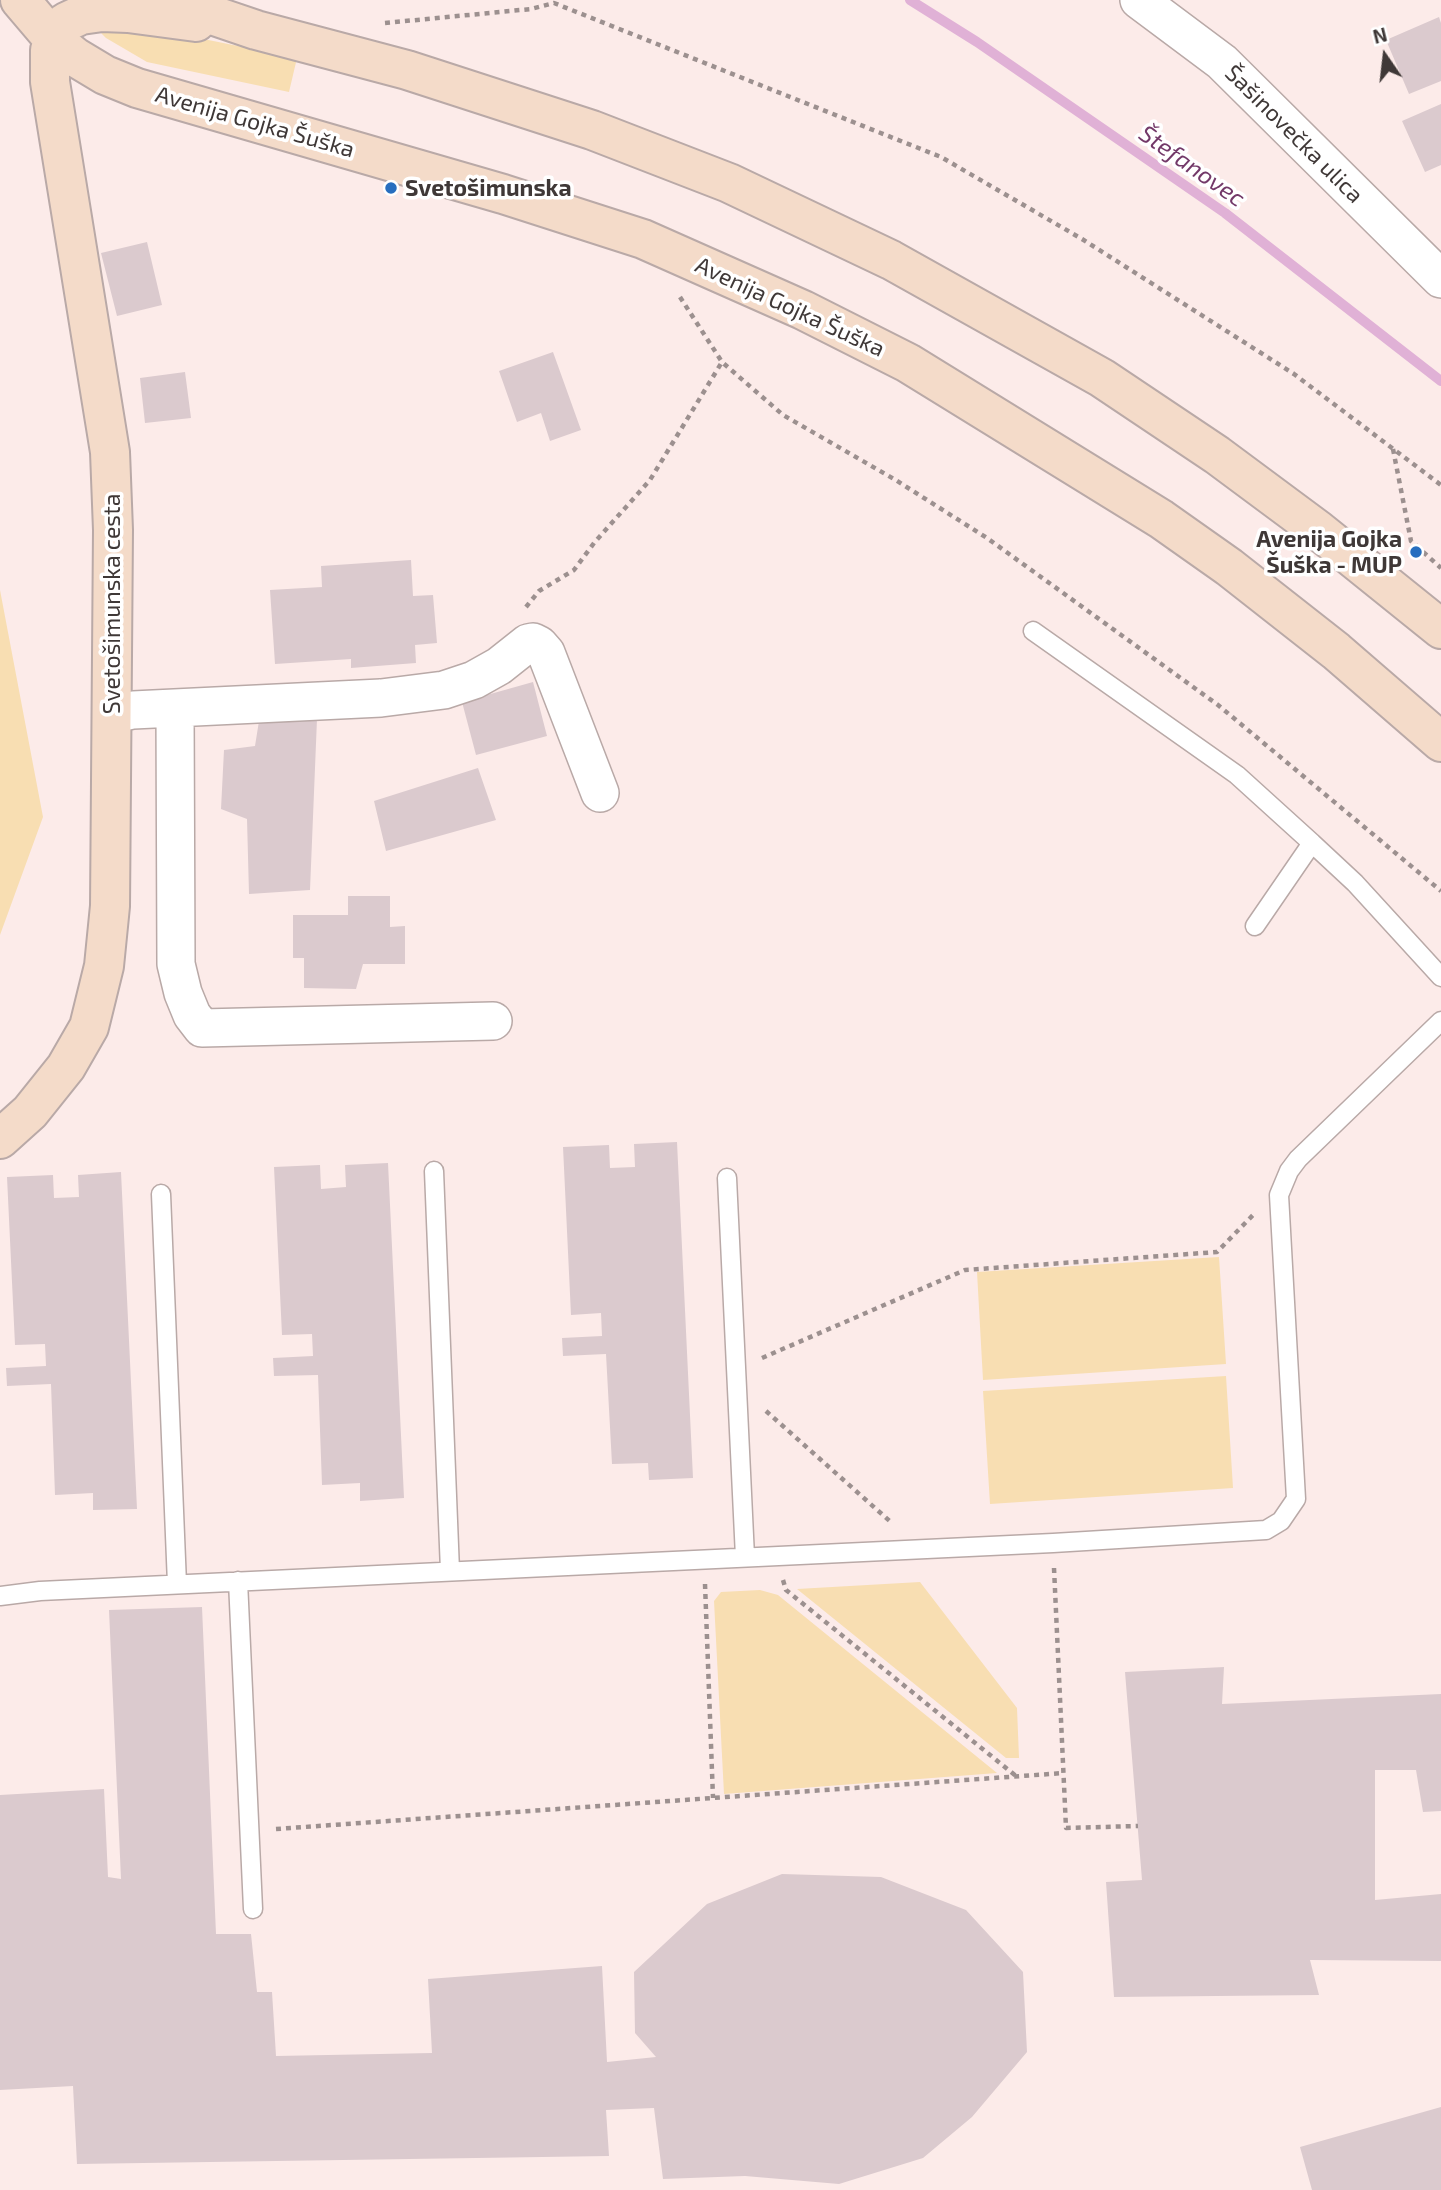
<!DOCTYPE html>
<meta charset="utf-8">
<style>
body{margin:0}
#map{position:relative;width:1441px;height:2190px;overflow:hidden;background:#fcebe9;font-family:"Exo 2",sans-serif}
canvas{display:block}
.north{position:absolute;left:1350px;top:21px;width:70px;height:70px;-webkit-text-stroke:5px #fff;paint-order:stroke;rotate:346deg;font-size:19px;font-weight:700;line-height:28px;text-align:center;color:#3f3837}
.north::after{content:'';display:block;margin:auto;width:24px;height:32px;background:#3f3837;clip-path:polygon(50% 0,100% 100%,50% 72%,0 100%)}
</style>
<div id="map">
<canvas width="1441" height="2190"></canvas>
<div class="north">N</div>
</div>
<script>
const context = document.querySelector('canvas').getContext('2d');
context.lineJoin = 'round';
function paint(path, color) {
  context.fillStyle = color;
  context.fill(path, 'evenodd');
}
function poly(rows) {
  const path = new Path2D();
  for (const r of rows) {
    path.moveTo(r[0], r[1]);
    for (let i = 2; i < r.length; i += 2) path.lineTo(r[i], r[i + 1]);
  }
  return path;
}
function stroke(path, color, width, dash) {
  context.strokeStyle = color;
  context.lineWidth = width;
  context.lineCap = dash ? 'butt' : 'round';
  context.setLineDash(dash || []);
  context.stroke(path);
}
function write(font, color, halo, rows, align = 'center') {
  context.font = font + ' "Exo 2",sans-serif';
  context.lineWidth = 7;
  context.setLineDash([]);
  context.textBaseline = 'middle';
  context.strokeStyle = halo;
  context.fillStyle = color;
  for (const [text, x, y, turn = 0] of rows) {
    context.save();
    context.translate(x, y);
    context.rotate((+turn || 0) * Math.PI / 180);
    context.textAlign = isNaN(turn) ? turn : align;
    if (halo) context.strokeText(text, 0, 0);
    context.fillText(text, 0, 0);
    context.restore();
  }
}
paint(poly([
 [97,29,174,33,297,58,289,92,147,62,106,38],
 [0,590,43,817,0,935],
 [1219,1257,1226,1364,983,1380,977,1272],
 [1226,1376,1233,1488,990,1504,983,1391],
 [920,1582,1017,1708,1019,1758,1006,1758,797,1589],
 [760,1590,778,1595,997,1773,724,1794,714,1601,721,1592]
]), '#f8deb2');
stroke(poly([
 [910,0,977,42,1225,213,1441,381]
]), '#e0b1d6', 10);
paint(poly([
 [1439,17,1441,23,1441,81,1409,94,1386,40],
 [1441,104,1441,165,1425,172,1402,121],
 [147,242,162,305,117,316,101,253],
 [553,352,581,430,550,441,541,413,517,422,499,371],
 [185,372,191,418,145,423,140,378],
 [411,560,413,596,433,595,437,643,415,645,416,663,351,668,351,659,275,664,270,590,322,587,321,566],
 [533,682,547,736,476,755,462,702],
 [317,719,310,890,249,894,247,819,221,809,224,750,255,746,259,721],
 [478,768,496,820,386,851,374,801],
 [348,896,390,896,390,927,405,926,405,964,363,964,356,989,304,988,304,958,293,958,293,915,348,915],
 [677,1142,693,1478,649,1480,648,1463,612,1464,606,1354,563,1356,562,1338,602,1336,601,1313,571,1315,563,1147,609,1145,610,1168,635,1167,634,1144],
 [388,1163,404,1498,360,1501,360,1483,322,1485,318,1375,274,1376,273,1358,313,1356,312,1334,282,1335,274,1167,320,1165,321,1189,346,1187,345,1165],
 [121,1172,137,1509,93,1510,93,1493,55,1495,51,1384,7,1386,6,1368,46,1366,45,1344,15,1345,7,1177,53,1175,54,1198,79,1197,78,1175],
 [202,1607,216,1934,251,1934,257,1992,272,1992,276,2056,432,2053,428,1979,602,1966,607,2062,656,2057,635,2033,634,1972,707,1904,782,1874,881,1877,966,1910,1023,1972,1027,2052,972,2117,923,2158,839,2184,745,2176,663,2179,654,2108,606,2110,609,2156,77,2164,73,2086,0,2090,0,1795,104,1789,108,1877,121,1879,109,1610],
 [1224,1667,1222,1704,1441,1694,1441,1811,1423,1812,1416,1770,1375,1770,1375,1900,1441,1894,1441,1961,1310,1960,1319,1995,1114,1997,1106,1882,1142,1880,1125,1672],
 [1441,2107,1441,2190,1312,2190,1300,2147]
]), '#dbcace');
const lane = poly([
 [1033,631,1237,775,1312,843],
 [1255,926,1312,843,1355,883,1441,977],
 [434,1171,450,1571],
 [727,1178,745,1557],
 [161,1194,177,1584],
 [238,1581,253,1909],
 [0,1596,40,1591,1053,1543,1266,1530,1281,1521,1296,1499,1279,1195,1289,1171,1298,1159,1441,1021]
]);
const street = poly([
 [1139,0,1222,62,1441,279],
 [175,709,176,964,183,993,192,1015,202,1028,493,1021],
 [114,714,133,710,381,698,444,690,474,680,499,666,528,643,533,642,539,645,546,653,600,793]
]);
const secondary = poly([
 [20,0,54,40,75,57,105,75,137,88,503,194,643,239,803,310,908,363,1161,519,1229,567,1336,651,1441,742],
 [168,0,256,30,407,70,592,130,729,183,891,260,1102,378,1217,455,1318,530,1441,629],
 [0,1139,30,1112,66,1067,89,1027,104,966,110,906,113,530,110,452,50,82,50,50,54,40,66,22,81,15,102,12,128,13,196,22]
]);
stroke(lane, '#b9a9a7', 21);
stroke(street, '#b9a9a7', 40);
stroke(secondary, '#b9a9a7', 42);
stroke(poly([
 [385,23,531,9,554,3,941,157,1082,239,1294,374,1441,485],
 [680,297,722,362,783,415,894,479,987,538,1218,705,1441,891],
 [1393,449,1411,541,1441,568],
 [526,607,539,591,574,570,594,543,650,480,722,362],
 [762,1358,965,1270,1217,1252,1254,1214],
 [766,1411,893,1524],
 [1054,1568,1066,1828,1138,1826],
 [783,1580,786,1590,1016,1776],
 [705,1584,713,1798],
 [276,1829,1064,1773]
]), '#9c908f', 4.5, [5, 5]);
stroke(lane, '#fff', 18);
stroke(street, '#fff', 37);
stroke(secondary, '#f4dbc9', 38);
for (const [x, y, r, color] of [
 [391,188,7,"#276ebf"],
 [1416,552,7,"#276ebf"]
]) {
  const dot = new Path2D();
  dot.arc(x, y, r, 0, 2 * Math.PI);
  context.fillStyle = color;
  context.fill(dot);
  stroke(dot, '#fff', 2.5);
}
write('23px', '#3f3837', '#fff', [
 ["Avenija Gojka Šuška",255,122,16],
 ["Šašinovečka ulica",1294,134,45],
 ["Avenija Gojka Šuška",790,307,25],
 ["Svetošimunska cesta",112,604,-90]
]);
write('bold 23px', '#3f3837', '#fff', [
 ["Svetošimunska",405,188],
 ["Avenija Gojka",1402,539,"right"],
 ["Šuška - MUP",1402,565,"right"]
], 'left');
write('italic 24px', '#733969', '#fff', [
 ["Štefanovec",1192,166,35]
]);
</script>
